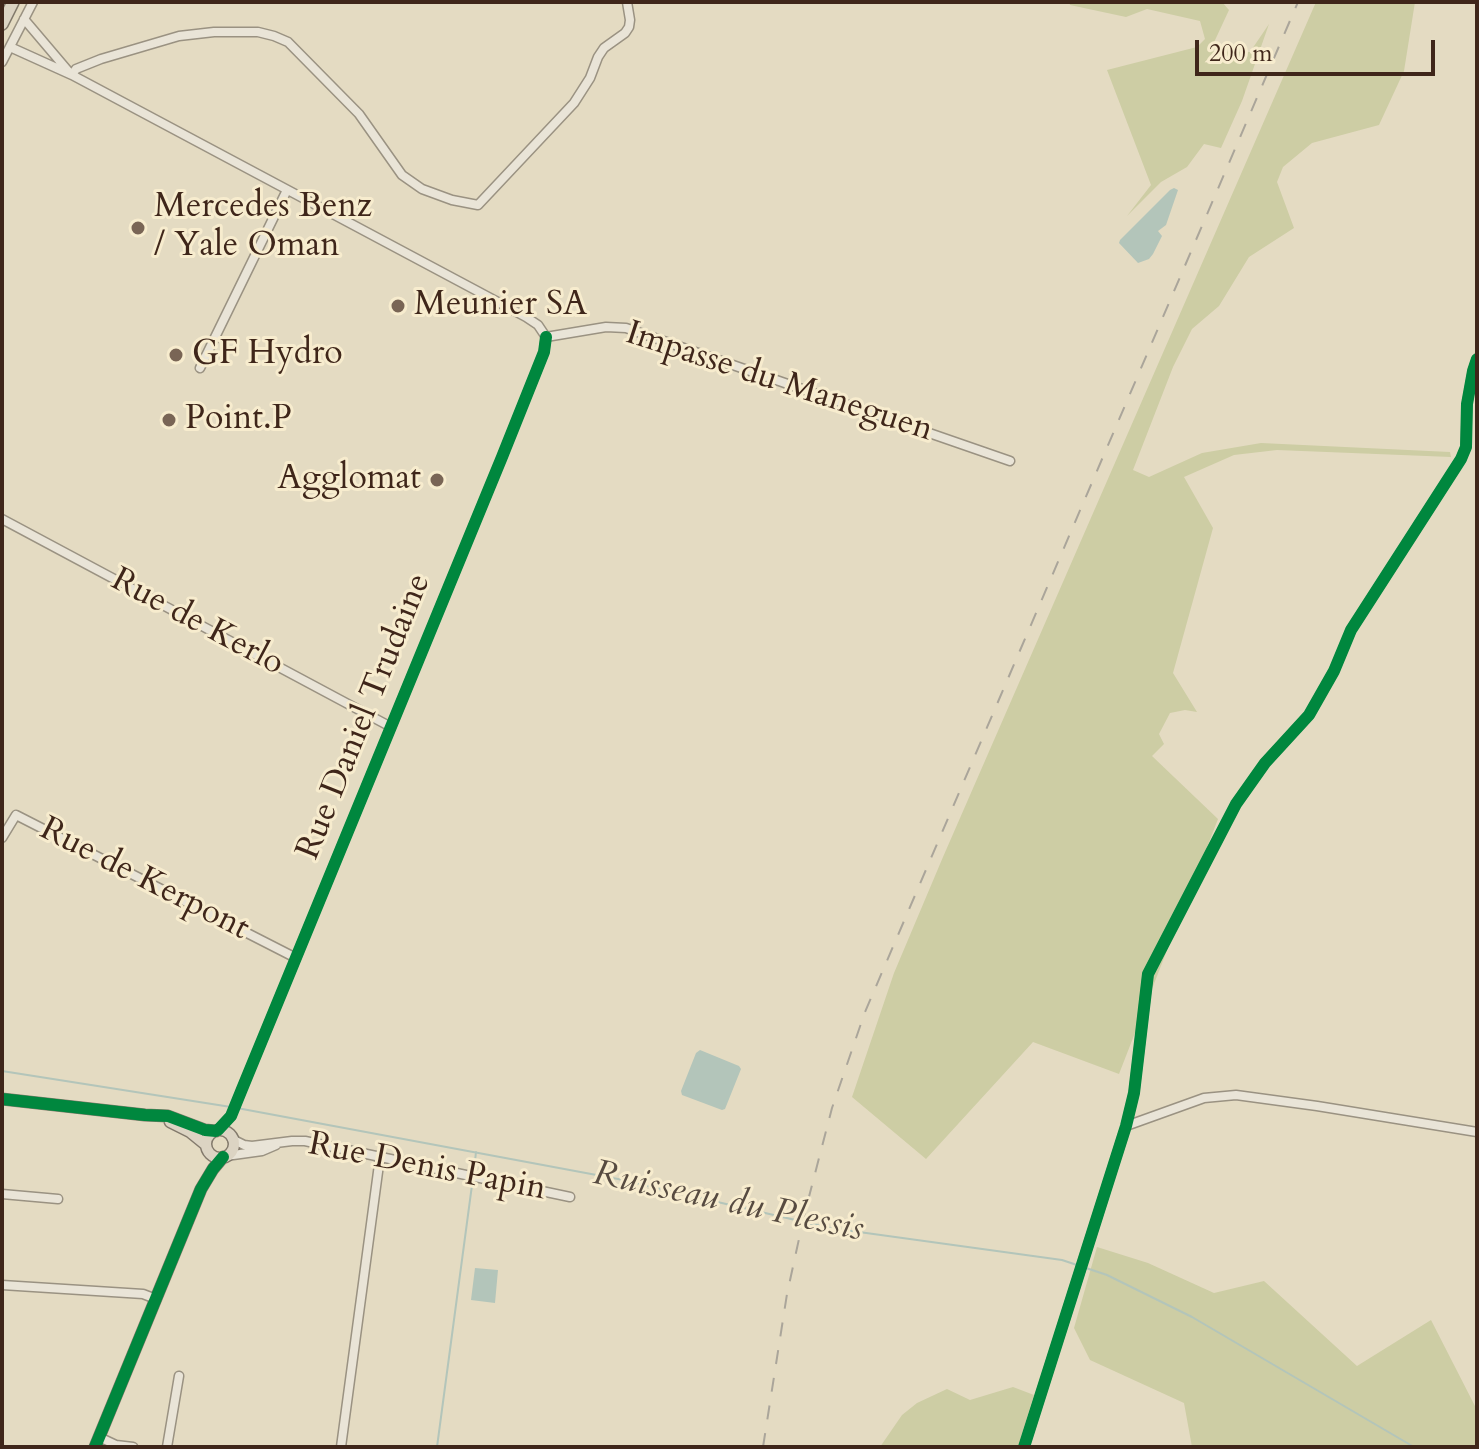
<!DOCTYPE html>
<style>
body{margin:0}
#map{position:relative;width:1479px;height:1449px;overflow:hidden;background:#e4dbc2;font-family:Cardo,serif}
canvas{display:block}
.frame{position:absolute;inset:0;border:4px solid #3f261a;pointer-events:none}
.scale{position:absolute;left:1195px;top:40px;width:240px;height:36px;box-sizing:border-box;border:4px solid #3f261a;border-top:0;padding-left:10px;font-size:24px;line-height:28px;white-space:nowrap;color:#3f261a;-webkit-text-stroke:6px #f7ecce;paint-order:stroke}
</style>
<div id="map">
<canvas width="1479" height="1449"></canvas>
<div class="frame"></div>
<div class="scale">200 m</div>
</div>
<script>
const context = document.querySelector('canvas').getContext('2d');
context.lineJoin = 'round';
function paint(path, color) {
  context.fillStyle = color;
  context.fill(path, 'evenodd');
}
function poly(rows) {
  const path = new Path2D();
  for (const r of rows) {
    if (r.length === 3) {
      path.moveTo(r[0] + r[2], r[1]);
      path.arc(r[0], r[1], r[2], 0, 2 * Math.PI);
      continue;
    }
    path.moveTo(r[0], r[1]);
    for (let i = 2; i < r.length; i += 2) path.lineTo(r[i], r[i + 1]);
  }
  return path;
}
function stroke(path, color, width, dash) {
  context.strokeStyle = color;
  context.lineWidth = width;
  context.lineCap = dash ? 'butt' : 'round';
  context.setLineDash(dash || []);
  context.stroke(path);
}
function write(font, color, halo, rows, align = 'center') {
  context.font = font + ' Cardo,serif';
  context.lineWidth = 6;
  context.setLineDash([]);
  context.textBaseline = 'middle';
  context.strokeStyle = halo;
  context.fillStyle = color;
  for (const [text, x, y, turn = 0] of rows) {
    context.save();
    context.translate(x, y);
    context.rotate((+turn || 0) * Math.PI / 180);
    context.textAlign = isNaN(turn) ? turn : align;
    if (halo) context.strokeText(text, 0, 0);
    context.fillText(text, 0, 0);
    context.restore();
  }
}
paint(poly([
 [1069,2,1222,2,1229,10,1210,51,1250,52,1269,24,1242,101,1221,148,1204,144,1187,167,1161,182,1127,216,1151,185,1107,70,1197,47,1205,39,1200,21,1147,9,1126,17,1070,5],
 [1316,2,1415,2,1404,71,1379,125,1312,143,1283,167,1277,182,1294,228,1249,257,1219,306,1192,329,1173,367,1133,470,1149,477,1202,453,1261,443,1450,452,1451,457,1277,450,1234,455,1184,477,1213,528,1173,673,1197,712,1185,710,1170,713,1159,734,1164,744,1152,756,1218,819,1119,1074,1033,1042,926,1159,852,1097,894,973,943,857],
 [1097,1247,1148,1263,1214,1293,1264,1281,1357,1366,1431,1320,1477,1410,1477,1447,1192,1447,1184,1403,1090,1360,1074,1328],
 [1013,1387,1034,1395,1018,1447,880,1447,902,1415,917,1403,947,1389,970,1400]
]), '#cdcda4');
paint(poly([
 [1174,188,1178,190,1166,225,1158,231,1162,236,1153,254,1149,259,1138,263,1119,243,1120,240,1170,190],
 [700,1050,739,1066,741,1069,725,1109,722,1110,682,1095,681,1091,696,1053],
 [475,1268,498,1270,495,1303,471,1300]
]), '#b3c5ba');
stroke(poly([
 [2,1071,231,1107],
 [237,1108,618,1179,830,1228,1062,1260,1080,1266],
 [474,1170,476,1152],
 [1086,1268,1107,1275,1192,1317,1414,1447],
 [437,1447,472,1185]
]), '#b3c5ba', 2);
const minor = poly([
 [24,19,69,72],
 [10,47,72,75,526,317,538,325,546,337],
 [2,62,33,2],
 [72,75,76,69,101,59,179,36,214,32,258,32,274,36,288,42,359,114,402,175,422,189,452,200,478,205,574,103,590,78,598,57,604,48,625,33,629,27,630,20,627,2],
 [546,337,606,327,626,328,1010,461],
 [200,368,287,190],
 [2,519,391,727],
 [2,838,16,815,296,958],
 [1126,1126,1204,1098,1236,1095,1317,1106,1477,1132],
 [218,1130,231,1116,242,1089,502,457,544,352,546,337],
 [232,1139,244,1145,252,1146,292,1141,305,1141,570,1197],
 [226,1156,262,1151,276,1145],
 [2,1194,58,1199],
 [2,1285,143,1294,156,1299],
 [99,1437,116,1445,133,1447],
 [167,1447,179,1376],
 [341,1447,380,1157],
 [1024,1447,1126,1126,1134,1093,1148,974,1236,804,1265,763,1309,715,1334,671,1351,630,1461,459,1466,447,1467,404,1473,371,1477,359]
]);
const major = poly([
 [2,1099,145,1115,168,1116,205,1130,216,1131],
 [170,1122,190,1132,206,1145],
 [220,1144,14],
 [95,1447,201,1189,213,1169,223,1157]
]);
const highway = poly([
 [2,24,13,2]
]);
stroke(minor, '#9a9282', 11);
stroke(major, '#837a6c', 13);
stroke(highway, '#837a6c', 14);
stroke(minor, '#e9e4d7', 8);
stroke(major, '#dcd4c3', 10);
stroke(highway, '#dcd4c3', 11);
stroke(poly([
 [763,1447,787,1294,804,1216,832,1108,865,1012,1298,2]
]), '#aaa59a', 2, [14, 14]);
stroke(poly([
 [2,1099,145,1115,168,1116,205,1130,216,1131],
 [218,1130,231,1116,242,1089,502,457,544,352,546,337],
 [95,1447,201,1189,213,1169,223,1157],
 [1024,1447,1126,1126,1134,1093,1148,974,1236,804,1265,763,1309,715,1334,671,1351,630,1461,459,1466,447,1467,404,1473,371,1477,359]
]), '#00873e', 12);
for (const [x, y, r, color] of [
 [138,228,8,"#796555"],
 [398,306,8,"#796555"],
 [176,355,8,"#796555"],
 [169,420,8,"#796555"],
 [437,480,8,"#796555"]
]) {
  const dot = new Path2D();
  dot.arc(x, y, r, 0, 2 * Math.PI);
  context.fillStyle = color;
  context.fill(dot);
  stroke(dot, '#f7ecce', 3);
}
write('34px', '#3f261a', '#f7ecce', [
 ["Mercedes Benz",154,208],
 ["/ Yale Oman",154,247],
 ["Meunier SA",414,306],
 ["GF Hydro",192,355],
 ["Point.P",185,420],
 ["Agglomat",421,480,"right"]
], 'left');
write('34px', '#3f261a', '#f7ecce', [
 ["Impasse du Maneguen",779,383,18],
 ["Rue de Kerlo",197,623,28],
 ["Rue Daniel Trudaine",365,717,-68],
 ["Rue de Kerpont",144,880,27],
 ["Rue Denis Papin",427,1168,11]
]);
write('italic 36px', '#574b41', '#f7ecce', [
 ["Ruisseau du Plessis",728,1203,12]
]);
</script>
